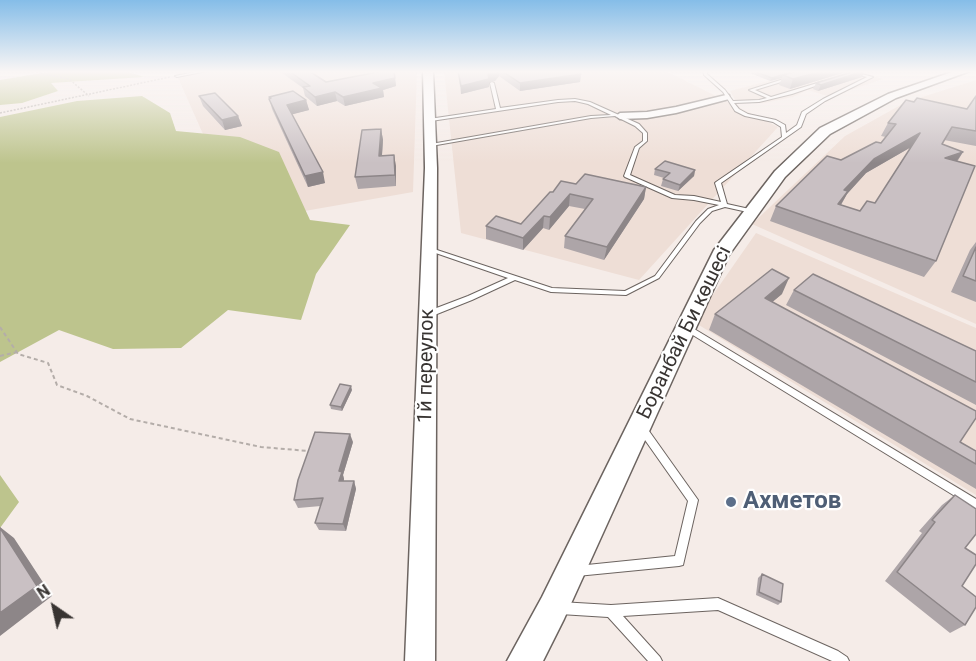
<!DOCTYPE html>
<meta charset="utf-8">
<style>
body{margin:0}
#map{position:relative;width:976px;height:661px;overflow:hidden;background:#f5ece8;font-family:Roboto,sans-serif}
canvas{display:block}
.north{position:absolute;left:24px;top:577px;width:60px;height:60px;-webkit-text-stroke:4px #fff;paint-order:stroke;rotate:326deg;font-size:16px;font-weight:700;line-height:24px;text-align:center;color:#383432}
.north::after{content:'';display:block;margin:auto;width:21px;height:27px;background:#383432;clip-path:polygon(50% 0,100% 100%,50% 72%,0 100%)}
</style>
<div id="map">
<canvas width="976" height="661"></canvas>
<div class="north">N</div>
</div>
<script>
const context = document.querySelector('canvas').getContext('2d');
context.lineJoin = 'round';
function paint(path, color) {
  context.fillStyle = color;
  context.fill(path, 'evenodd');
}
function poly(rows) {
  const path = new Path2D();
  for (const r of rows) {
    path.moveTo(r[0], r[1]);
    for (let i = 2; i < r.length; i += 2) path.lineTo(r[i], r[i + 1]);
  }
  return path;
}
function stroke(path, color, width, dash) {
  context.strokeStyle = color;
  context.lineWidth = width;
  context.lineCap = dash ? 'butt' : 'round';
  context.setLineDash(dash || []);
  context.stroke(path);
}
function write(font, color, halo, rows, align = 'center') {
  context.font = font + ' Roboto,sans-serif';
  context.lineWidth = 4.5;
  context.setLineDash([]);
  context.textBaseline = 'middle';
  context.strokeStyle = halo;
  context.fillStyle = color;
  for (const [text, x, y, turn = 0] of rows) {
    context.save();
    context.translate(x, y);
    context.rotate((+turn || 0) * Math.PI / 180);
    context.textAlign = isNaN(turn) ? turn : align;
    if (halo) context.strokeText(text, 0, 0);
    context.fillText(text, 0, 0);
    context.restore();
  }
}
paint(poly([
 [175,71,417,71,413,192,242,222],
 [444,71,666,71,778,127,639,280,461,233],
 [805,71,859,71,883,79,830,97,808,90,793,97,764,103,737,103,730,91],
 [976,80,976,324,752,224,845,136,906,102],
 [756,233,976,328,976,495,694,322]
]), '#eeded6');
paint(poly([
 [54,71,125,71,144,77,51,83,58,91,22,103,0,105,0,80],
 [142,96,170,113,176,131,240,137,279,152,310,220,350,225,316,274,301,320,228,310,181,348,113,349,59,330,0,362,0,117,77,101],
 [0,475,19,502,0,528]
]), '#bdc48d');
const service = poly([
 [200,71,207,71,177,77,175,76,200,71],
 [703,71,707,71,707,74,725,90,733,101,759,100,767,98,749,90,790,77,791,79,755,90,771,97,824,81,824,83,792,94,759,102,734,103,739,109,748,114,776,120,785,125,786,133,797,125,802,112,823,99,867,77,854,74,854,72,873,77,825,101,806,114,801,127,721,183,727,204,754,210,755,211,752,213,725,207,712,211,700,223,659,278,626,295,551,292,515,280,472,300,432,316,426,316,425,314,426,312,468,296,508,278,427,250,427,248,431,248,552,288,625,291,655,276,696,221,708,209,719,205,694,200,672,198,625,177,624,176,635,147,643,141,643,133,635,126,615,116,591,118,431,146,429,145,431,144,591,116,611,115,588,104,575,101,558,102,431,121,429,121,429,119,496,109,490,83,492,82,494,83,500,108,558,100,575,99,590,102,639,124,647,133,647,141,639,148,630,175,675,195,694,196,721,202,715,183,716,182,782,137,781,127,773,122,745,116,735,111,723,92,704,75,703,71],
 [686,324,976,499,976,509,683,329,682,327,686,324],
 [641,423,644,424,698,500,683,565,679,566,577,576,573,575,572,571,573,567,577,566,675,556,688,501,638,430,637,427,638,424,641,423],
 [718,598,838,651,847,657,849,661,832,661,718,610,623,616,660,657,662,661,648,661,608,617,560,614,556,612,554,608,556,604,560,602,611,605,718,598]
]);
const minor = poly([
 [726,95,729,95,729,99,676,113,647,118,620,119,616,116,620,113,647,112,676,107,726,95]
]);
const tertiary = poly([
 [423,71,433,71,437,168,435,661,405,661,425,168,423,71]
]);
const secondary = poly([
 [955,71,970,71,896,98,830,134,785,177,729,255,564,619,543,661,507,661,542,597,714,250,775,171,820,128,888,94,955,71]
]);
stroke(service, '#6c6460', 2);
stroke(minor, '#6c6460', 3);
stroke(tertiary, '#6c6460', 3);
stroke(secondary, '#6c6460', 3);
stroke(poly([
 [29,71,69,79,89,96],
 [0,113,170,77]
]), '#b4ada9', 1.5, [2, 1.5]);
stroke(poly([
 [0,327,18,354,48,363,57,385,87,396,130,419,261,447,309,451],
 [0,356,17,352]
]), '#b4ada9', 2, [4, 3]);
paint(service, '#fff');
paint(minor, '#fff');
paint(tertiary, '#fff');
paint(secondary, '#fff');
paint(poly([
 [281,71,309,71,326,82,395,78,396,86,383,90,384,97,345,106,337,101,317,106,305,96,303,88,282,73],
 [458,71,577,71,581,74,580,82,520,91,499,76,495,81,489,82,489,87,461,94],
 [751,71,849,71,790,89,779,85,782,78,770,81,750,73],
 [864,71,862,77,818,91,813,89,816,83],
 [199,96,238,116,242,126,225,130,203,106],
 [976,96,976,146,944,140,942,144,963,152,957,162,936,261,924,277,770,221,776,206,881,143,886,137,881,136,888,123,914,102,967,109],
 [911,147,875,203,860,211,841,205,847,194,866,173],
 [269,97,306,100,309,110,292,114,325,183,308,187,272,109],
 [381,129,383,140,382,156,396,166,396,186,358,189,355,177],
 [655,169,695,170,694,176,678,191,661,186,663,179,664,178,654,175],
 [576,184,646,187,644,199,604,260,564,248,565,236,585,209,569,206,549,230,543,228,523,250,486,239,486,226,521,224,553,192],
 [976,242,976,302,951,292,970,250],
 [794,290,976,351,976,405,786,305],
 [782,294,772,302,960,442,976,451,976,489,709,330,715,314],
 [352,390,342,411,331,409,330,405],
 [353,442,343,475,344,479,344,481,354,481,356,489,346,531,319,530,315,523,321,506,298,508,294,500],
 [955,495,965,548,962,586,965,625,950,633,885,581,922,533,919,531,942,505],
 [762,574,781,602,778,605,756,595,758,578]
]), '#ada5a8');
paint(poly([
 [497,71,499,71,499,76,495,81,489,82,489,87,461,94,461,86],
 [795,71,783,75,782,78,770,81,772,78],
 [823,71,849,71,790,89,793,79],
 [864,71,862,77,818,91,821,85],
 [581,74,580,82,520,91,520,83],
 [395,78,396,86,383,90,384,97,345,106,343,97,373,83],
 [335,92,337,101,317,106,315,97],
 [306,100,309,110,290,115,287,105],
 [238,116,242,126,225,130,222,120],
 [381,129,383,140,381,167,379,156],
 [920,133,913,146,866,173,847,194,840,206,831,218,844,190,874,159],
 [963,152,954,165,945,158],
 [394,155,396,166,396,186,395,175],
 [695,170,694,176,678,191,680,185],
 [323,172,325,183,308,187,305,176],
 [646,187,644,199,604,260,607,247],
 [570,194,569,206,549,230,550,217],
 [544,216,543,228,523,250,523,238],
 [789,278,782,294,758,314,765,298],
 [351,386,352,390,342,411,341,407],
 [350,434,353,442,343,475,344,479,342,488,339,481,339,471],
 [354,481,356,489,346,531,343,524],
 [0,527,14,538,52,596,0,636]
]), '#8d8688');
const building = poly([
 [289,71,309,71,326,82,383,71,394,71,395,78,373,83,382,88,343,97,335,92,315,97,303,87,310,86,289,71],
 [458,71,497,71,495,73,488,74,489,79,461,86,458,71],
 [502,71,577,71,581,74,520,83,502,71],
 [754,71,795,71,772,78,754,71],
 [798,71,823,71,793,79,783,75,798,71],
 [855,71,864,71,821,85,816,83,855,71],
 [293,91,306,100,287,105,323,172,305,176,269,99,271,98,269,97,293,91],
 [215,93,238,116,222,120,199,96,215,93],
 [976,96,976,131,952,127,942,144,963,152,945,158,975,166,936,261,776,206,827,156,841,160,876,142,881,143,896,124,888,123,906,100,914,102,917,98,967,109,976,96],
 [920,133,875,203,867,201,860,211,838,204,848,191,844,190,874,159,920,133],
 [381,129,379,156,394,155,395,175,355,177,362,130,381,129],
 [665,161,695,170,680,185,663,179,670,173,655,169,665,161],
 [585,174,646,187,607,247,565,236,593,199,570,194,550,217,544,216,523,238,486,226,496,216,521,224,550,192,553,192,561,181,576,184,585,174],
 [976,247,976,281,963,276,976,247],
 [772,269,789,278,765,298,976,411,976,418,960,442,976,451,976,464,715,314,772,269],
 [813,274,976,351,976,382,794,290,813,274],
 [340,384,351,386,341,407,330,405,340,384],
 [315,432,350,434,339,471,342,472,339,481,354,481,343,524,315,523,323,498,294,500,298,480,315,432],
 [955,495,976,509,976,534,965,548,976,555,976,564,962,586,976,597,976,607,965,625,897,572,935,522,932,520,955,495],
 [0,528,37,586,0,613,0,528],
 [762,574,783,584,781,602,759,592,762,574]
]);
paint(building, '#c9c0c3');
stroke(building, '#8d8688', 1.5);
const sky = context.createLinearGradient(0, 0, 0, 163);
sky.addColorStop(0, '#85bde8');
sky.addColorStop(0.44, '#faf6f5');
sky.addColorStop(1, '#faf6f500');
context.fillStyle = sky;
context.fillRect(0, 0, 976, 163);
for (const [x, y, r, color] of [
 [731,502,6,"#5c6f8a"]
]) {
  const dot = new Path2D();
  dot.arc(x, y, r, 0, 2 * Math.PI);
  context.fillStyle = color;
  context.fill(dot);
  stroke(dot, '#fff', 2);
}
write('20px', '#383432', '#fff', [
 ["Боранбай Би көшесі",685,333,-64],
 ["1й переулок",427,366,-89]
]);
write('bold 24px', '#4e5e75', '#fff', [
 ["Ахметов",743,502]
], 'left');
</script>
